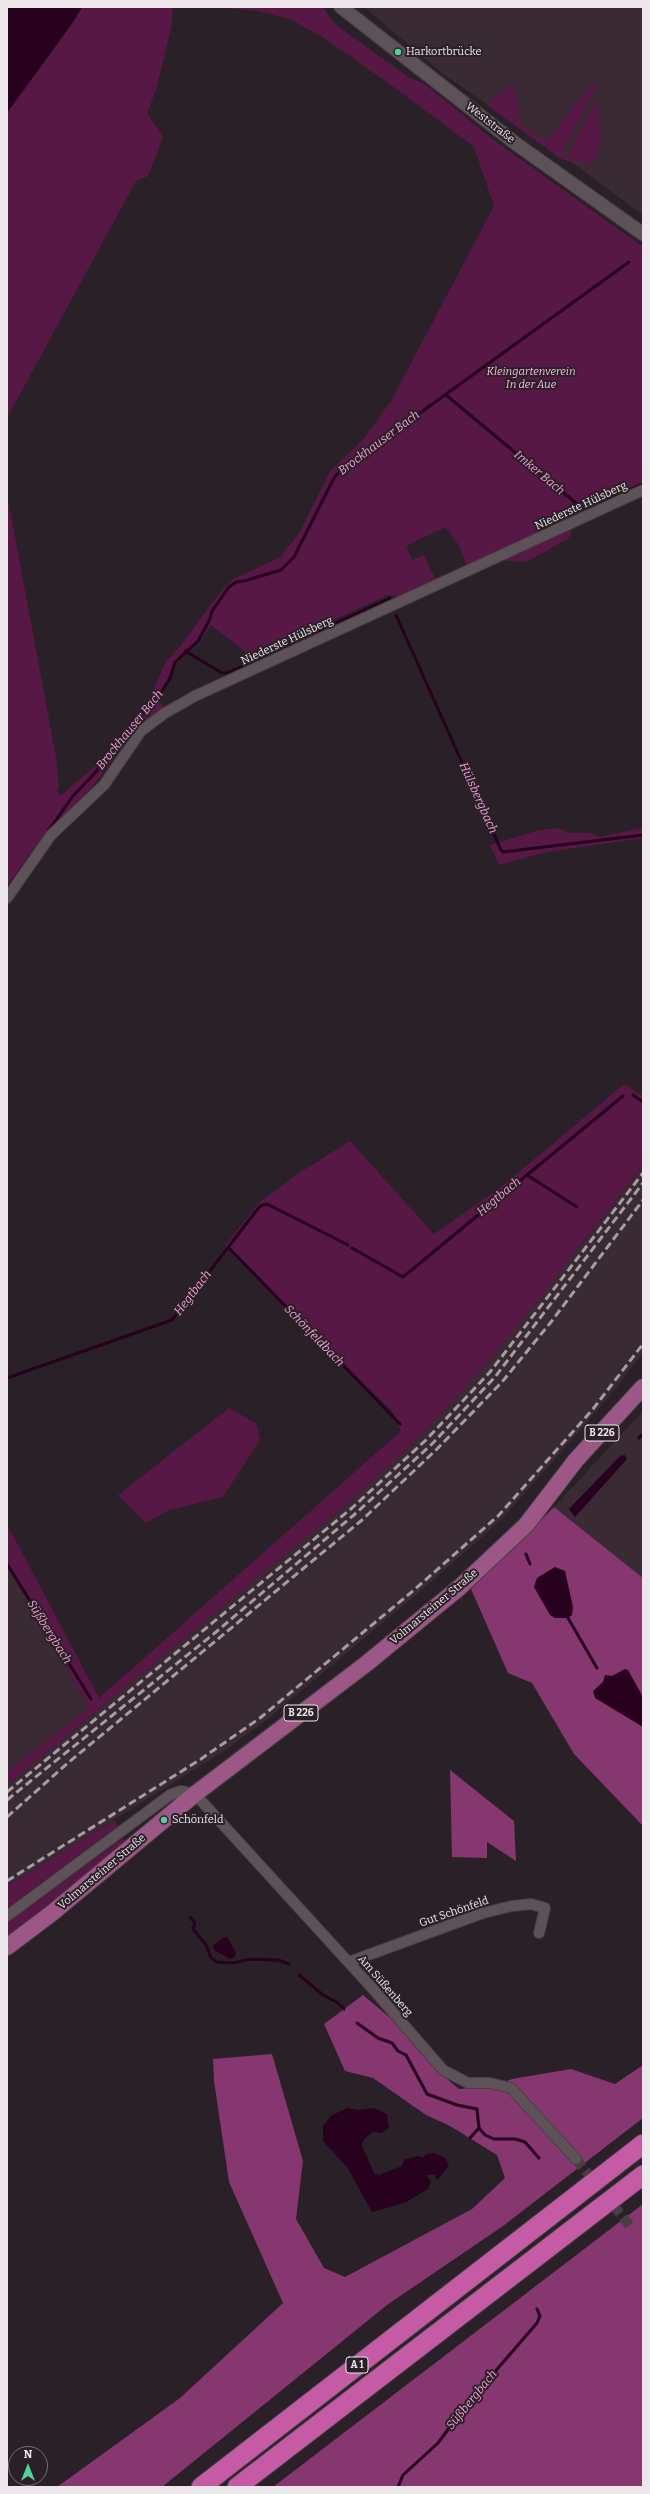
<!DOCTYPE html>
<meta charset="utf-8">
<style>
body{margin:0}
#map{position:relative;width:650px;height:2494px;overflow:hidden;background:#2a2027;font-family:Bitter,serif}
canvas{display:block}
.frame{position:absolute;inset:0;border:8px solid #ede6ea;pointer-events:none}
.north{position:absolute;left:8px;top:2446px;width:40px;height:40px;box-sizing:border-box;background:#2a2027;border:1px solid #786f75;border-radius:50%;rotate:0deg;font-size:11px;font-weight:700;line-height:16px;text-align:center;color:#ede6ea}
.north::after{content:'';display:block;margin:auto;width:14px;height:18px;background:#50d398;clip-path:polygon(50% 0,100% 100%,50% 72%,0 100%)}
</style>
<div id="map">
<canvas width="650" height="2494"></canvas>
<div class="frame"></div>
<div class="north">N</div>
</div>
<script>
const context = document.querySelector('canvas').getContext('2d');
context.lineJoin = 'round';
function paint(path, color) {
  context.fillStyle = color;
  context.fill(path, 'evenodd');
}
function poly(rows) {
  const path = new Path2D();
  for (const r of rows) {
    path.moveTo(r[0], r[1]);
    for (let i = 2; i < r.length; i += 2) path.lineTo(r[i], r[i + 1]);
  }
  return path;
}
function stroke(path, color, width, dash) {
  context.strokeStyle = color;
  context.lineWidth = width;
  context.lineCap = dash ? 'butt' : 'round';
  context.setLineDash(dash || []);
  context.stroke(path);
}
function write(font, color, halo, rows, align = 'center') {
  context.font = font + ' Bitter,serif';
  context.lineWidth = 4;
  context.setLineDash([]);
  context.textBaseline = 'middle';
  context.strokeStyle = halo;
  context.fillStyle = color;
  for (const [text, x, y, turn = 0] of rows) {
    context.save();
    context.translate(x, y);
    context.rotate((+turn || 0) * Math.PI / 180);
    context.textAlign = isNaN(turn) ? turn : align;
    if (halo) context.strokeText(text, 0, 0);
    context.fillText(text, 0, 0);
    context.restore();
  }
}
paint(poly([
 [364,7,643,7,643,215,578,167,443,74],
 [643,1166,643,1353,597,1411,502,1519,417,1594,264,1722,224,1751,7,1886,7,1785,347,1504,422,1435,583,1243],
 [643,1411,643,1578,554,1507],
 [10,1565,89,1708,7,1771,7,1567]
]), '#3a2a34');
paint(poly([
 [82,7,173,7,172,24,156,90,147,113,163,137,148,176,136,181,7,418,7,113,73,22],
 [212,7,322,7,336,25,353,37,408,77,426,85,491,138,643,247,643,482,577,511,537,530,539,533,467,566,458,544,445,527,406,546,412,560,424,555,436,580,398,596,388,595,252,657,211,625,200,641,177,661,160,701,164,708,127,741,93,786,58,822,55,821,7,889,7,494,56,757,59,788,56,790,61,795,112,752,125,736,150,698,165,663,183,643,214,600,233,579,279,558,300,532,331,470,361,442,391,401,494,206,474,147,388,83,324,38,292,20,258,11],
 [592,84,597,86,561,155,566,158,597,98,601,137,597,156,591,165,584,161,573,162,561,159,488,106,492,99,510,86,514,86,521,125,543,140,547,140],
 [573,525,569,538,532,559,524,562,497,560],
 [558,828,569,833,592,833,598,837,643,828,643,838,547,852,499,865,490,845,539,830],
 [624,1084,643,1096,643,1166,507,1339,422,1435,347,1504,7,1785,7,1771,89,1708,10,1565,7,1567,7,1524,99,1698,401,1431,392,1411,225,1246,258,1204,296,1175,350,1141,434,1234,501,1187],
 [229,1408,256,1423,260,1440,223,1497,169,1510,146,1523,118,1495],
 [114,1820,118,1826,7,1908,7,1886],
 [123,1838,126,1842,7,1937,7,1923]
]), '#571846');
paint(poly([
 [554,1507,643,1578,643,1826,574,1754,532,1683,508,1673,471,1589],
 [450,1770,514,1821,516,1861,487,1842,487,1858,452,1857],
 [363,1995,394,2021,440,2073,459,2089,493,2086,512,2079,571,2069,615,2084,643,2065,643,2118,503,2226,387,2305,162,2487,57,2487,180,2398,283,2303,229,2182,214,2081,213,2059,272,2054,303,2161,296,2219,324,2268,345,2277,472,2209,505,2178,497,2155,450,2126,426,2115,373,2078,345,2071,324,2024],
 [643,2204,643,2487,273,2487]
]), '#86376f');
paint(poly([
 [7,7,82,7,73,22,7,113],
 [625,1455,627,1459,575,1517,569,1509,620,1456],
 [555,1567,565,1571,573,1607,572,1615,568,1618,555,1618,550,1615,534,1587,537,1578],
 [625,1669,628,1670,643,1697,643,1727,595,1698,593,1691,603,1682,605,1675,612,1676],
 [224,1937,228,1938,236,1953,235,1957,230,1959,214,1950,213,1946],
 [348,2108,358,2110,374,2108,387,2114,389,2128,381,2133,373,2132,364,2139,362,2146,374,2173,379,2175,402,2166,404,2160,418,2156,423,2158,426,2154,433,2153,445,2158,449,2166,437,2180,434,2175,426,2175,431,2181,428,2189,406,2202,372,2212,347,2167,323,2141,323,2126,332,2115]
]), '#27011d');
stroke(poly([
 [446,395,582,508,593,507,643,484],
 [396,615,501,850,503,852,643,835],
 [185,651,222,673,227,673,390,598],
 [7,889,73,796,94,774,136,721,159,696,170,678,175,662,198,641,210,619,212,611,229,587,236,582,244,581,281,570,294,557,334,478,341,470,629,262],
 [633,1095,643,1102],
 [527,1175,577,1207],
 [229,1248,400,1424],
 [352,1248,403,1277,623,1096],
 [7,1378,172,1320,260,1206,267,1204,348,1245],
 [639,1438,643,1434],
 [526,1554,530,1564],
 [7,1564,91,1699],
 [568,1618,597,1668],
 [190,1917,195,1923,193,1929,206,1945,211,1958,217,1962,233,1963,251,1959,278,1960,289,1964],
 [299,1975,323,1995,338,2003,344,2009],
 [357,2023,378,2038,392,2043,398,2051,406,2055,427,2094,457,2105,477,2109,479,2128,485,2135,494,2139,515,2139,525,2142,539,2158],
 [470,2138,479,2128],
 [398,2487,403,2475,438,2443,467,2404,537,2323,540,2316,537,2309]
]), '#27011d', 3);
stroke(poly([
 [576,2159,630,2226]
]), '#473e44', 10, [10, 5]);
const minor = poly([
 [7,898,51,835,104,785,141,731,165,713,195,696,643,490],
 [7,1916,170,1795,181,1791,195,1794,372,1988,443,2070,468,2083,490,2083,511,2088,576,2159],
 [349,1962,483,1913,512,1906,531,1904,545,1908,539,1933]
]);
const tertiary = poly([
 [341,7,515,143,643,234]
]);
const primary = poly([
 [7,1947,52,1913,195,1794,366,1664,460,1587,526,1525,576,1460,643,1387]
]);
const motorway = poly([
 [201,2487,643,2144],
 [237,2487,643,2175]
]);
stroke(minor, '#473f44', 12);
stroke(tertiary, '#473f44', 15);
stroke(primary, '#473f44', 18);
stroke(motorway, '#473f44', 21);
stroke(minor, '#5e5259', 10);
stroke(tertiary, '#5e5259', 13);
stroke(primary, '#9c5787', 16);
stroke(motorway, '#c55aa5', 19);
stroke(poly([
 [7,1792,352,1508,426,1440,490,1372,643,1173],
 [7,1800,216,1632,355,1514,432,1444,495,1377,643,1183],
 [7,1817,69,1762,362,1520,436,1450,502,1382,551,1322,643,1200],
 [7,1881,201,1759,260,1718,414,1590,498,1516,593,1409,643,1344]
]), '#a59da2', 3, [8, 4]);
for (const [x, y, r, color] of [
 [398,52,4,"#50d398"],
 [164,1820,4,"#50d398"]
]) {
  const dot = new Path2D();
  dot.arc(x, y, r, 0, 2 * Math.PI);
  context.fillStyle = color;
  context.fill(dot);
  stroke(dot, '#2a2027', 1.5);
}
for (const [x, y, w] of [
 [602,1433,34],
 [301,1713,34],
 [357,2365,22]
]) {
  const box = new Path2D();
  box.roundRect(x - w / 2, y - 8, w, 16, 3);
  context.fillStyle = '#2a2027';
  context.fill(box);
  stroke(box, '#ede6ea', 1);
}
write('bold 10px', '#ede6ea', null, [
 ["B 226",602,1433],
 ["B 226",301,1713],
 ["A 1",357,2365]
]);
write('11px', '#ede6ea', '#2a2027', [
 ["Harkortbrücke",406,52],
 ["Schönfeld",172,1820]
], 'left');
write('11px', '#ede6ea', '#2a2027', [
 ["Weststraße",490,123,38],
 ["Niederste Hülsberg",581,506,-25],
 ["Niederste Hülsberg",287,641,-25],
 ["Volmarsteiner Straße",434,1607,-40],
 ["Volmarsteiner Straße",102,1872,-40],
 ["Gut Schönfeld",454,1912,-19],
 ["Am Süßenberg",385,1986,49]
]);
write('italic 11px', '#fdbae5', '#2a2027', [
 ["Kleingartenverein",531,372],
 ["In der Aue",531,385]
]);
write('italic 12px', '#f59dd7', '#2a2027', [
 ["Brockhauser Bach",379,443,-37],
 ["Imker Bach",539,473,40],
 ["Brockhauser Bach",130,730,-51],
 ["Hülsbergbach",478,798,66],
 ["Hegtbach",499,1197,-40],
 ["Hegtbach",193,1293,-53],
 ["Schönfeldbach",314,1336,46],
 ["Süßbergbach",49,1632,58],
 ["Süßbergbach",472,2400,-51]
]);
</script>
